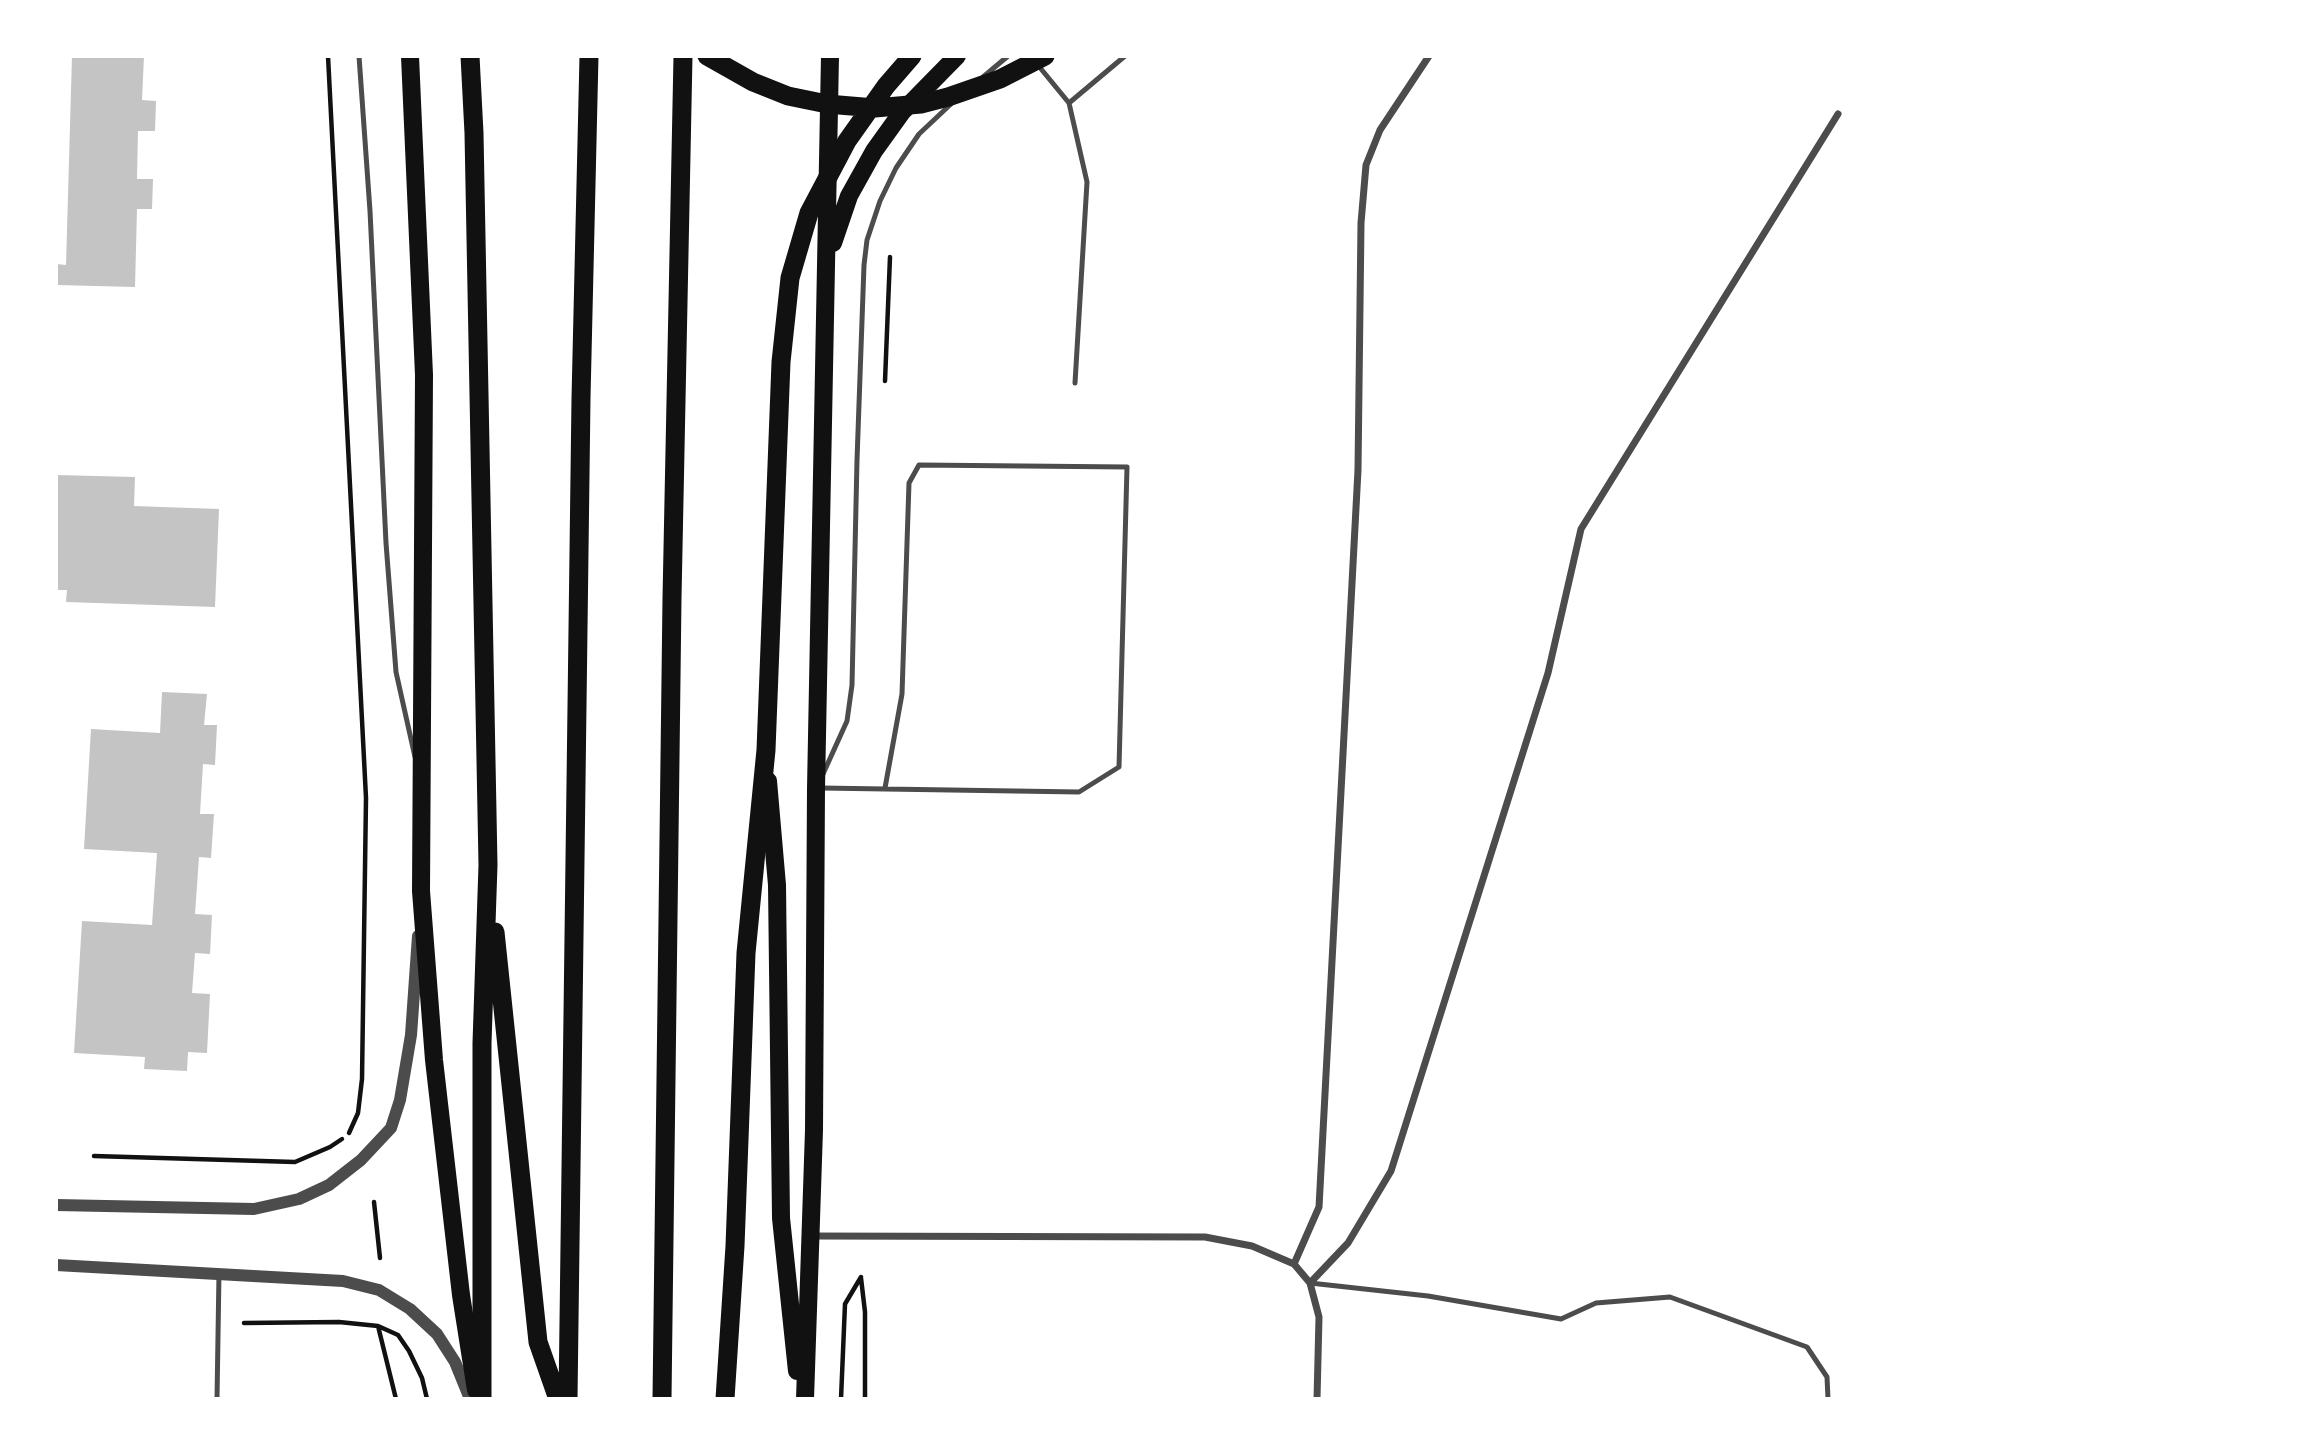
<!DOCTYPE html>
<style>
body{margin:0}
#map{position:relative;width:2318px;height:1455px;overflow:hidden;background:#fff;font-family:"PT Serif",serif}
canvas{display:block}
.frame{position:absolute;inset:0;border:58px solid #fff;pointer-events:none}
</style>
<div id="map">
<canvas width="2318" height="1455"></canvas>
<div class="frame"></div>
</div>
<script>
const context = document.querySelector('canvas').getContext('2d');
context.lineJoin = 'round';
function paint(path, color) {
  context.fillStyle = color;
  context.fill(path, 'evenodd');
}
function poly(rows) {
  const path = new Path2D();
  for (const r of rows) {
    path.moveTo(r[0], r[1]);
    for (let i = 2; i < r.length; i += 2) path.lineTo(r[i], r[i + 1]);
  }
  return path;
}
function stroke(path, color, width, dash) {
  context.strokeStyle = color;
  context.lineWidth = width;
  context.lineCap = dash ? 'butt' : 'round';
  context.setLineDash(dash || []);
  context.stroke(path);
}
paint(poly([
 [72,56,144,56,142,100,156,101,155,131,138,131,137,179,153,179,152,209,137,209,135,287,56,285,56,264,66,265],
 [56,475,135,477,134,506,219,509,215,607,66,602,67,590,56,590],
 [162,692,207,694,204,725,217,725,215,765,203,764,200,814,214,814,211,858,199,857,195,914,212,915,210,954,195,953,192,993,210,994,207,1053,188,1052,187,1071,144,1069,145,1057,74,1053,82,921,152,925,157,853,84,849,91,729,160,733]
]), '#c4c4c4');
stroke(poly([
 [328,56,366,798,362,1079,358,1113,349,1133],
 [885,381,890,257],
 [94,1156,295,1162,330,1147,342,1139],
 [374,1202,380,1258],
 [861,1278,865,1312,865,1399],
 [244,1323,339,1322,378,1326,398,1335,409,1351,422,1378,427,1399],
 [378,1326,396,1399],
 [841,1399,845,1304,861,1277]
]), '#111', 4.5);
stroke(poly([
 [359,56,370,211,386,543,396,672,415,757],
 [1037,64,1069,103,1087,182,1075,383],
 [983,77,1008,56],
 [1069,103,1125,56],
 [823,774,847,721,852,685,857,460,864,265,867,240,880,201,896,168,919,134,952,103],
 [821,788,1079,792,1119,767,1127,467,919,465,909,483,902,694,885,788],
 [1310,1283,1428,1296,1561,1319,1596,1303,1670,1297,1807,1347,1827,1377,1828,1399],
 [217,1399,219,1273]
]), '#4c4c4c', 5);
stroke(poly([
 [811,1236,1205,1237,1252,1246,1294,1264,1310,1283,1319,1317,1317,1399],
 [1294,1264,1319,1207,1358,470,1361,223,1366,165,1380,130,1429,56],
 [1310,1283,1348,1243,1391,1171,1548,673,1581,529,1838,114]
]), '#4c4c4c', 7);
stroke(poly([
 [56,1205,254,1209,299,1199,329,1185,361,1160,391,1128,400,1100,411,1035,418,936],
 [56,1265,343,1281,379,1290,410,1309,437,1334,455,1362,470,1399]
]), '#4c4c4c', 12);
stroke(poly([
 [410,56,424,375,421,891,434,1060,461,1295,476,1390],
 [833,243,849,196,874,151,902,112,957,56],
 [768,781,777,885,781,1218,797,1371],
 [805,1399,814,1130,816,788,830,56]
]), '#111', 18);
stroke(poly([
 [470,56,474,133,488,865,482,1043,482,1399],
 [707,56,753,82,788,96,827,104,875,108,921,104,948,97,1000,79,1045,56],
 [495,932,538,1342,558,1399],
 [568,1399,581,398,589,56],
 [662,1399,672,598,683,56],
 [725,1399,735,1246,746,953,766,750,781,362,790,278,809,213,847,141,886,86,912,56]
]), '#111', 19);
</script>
